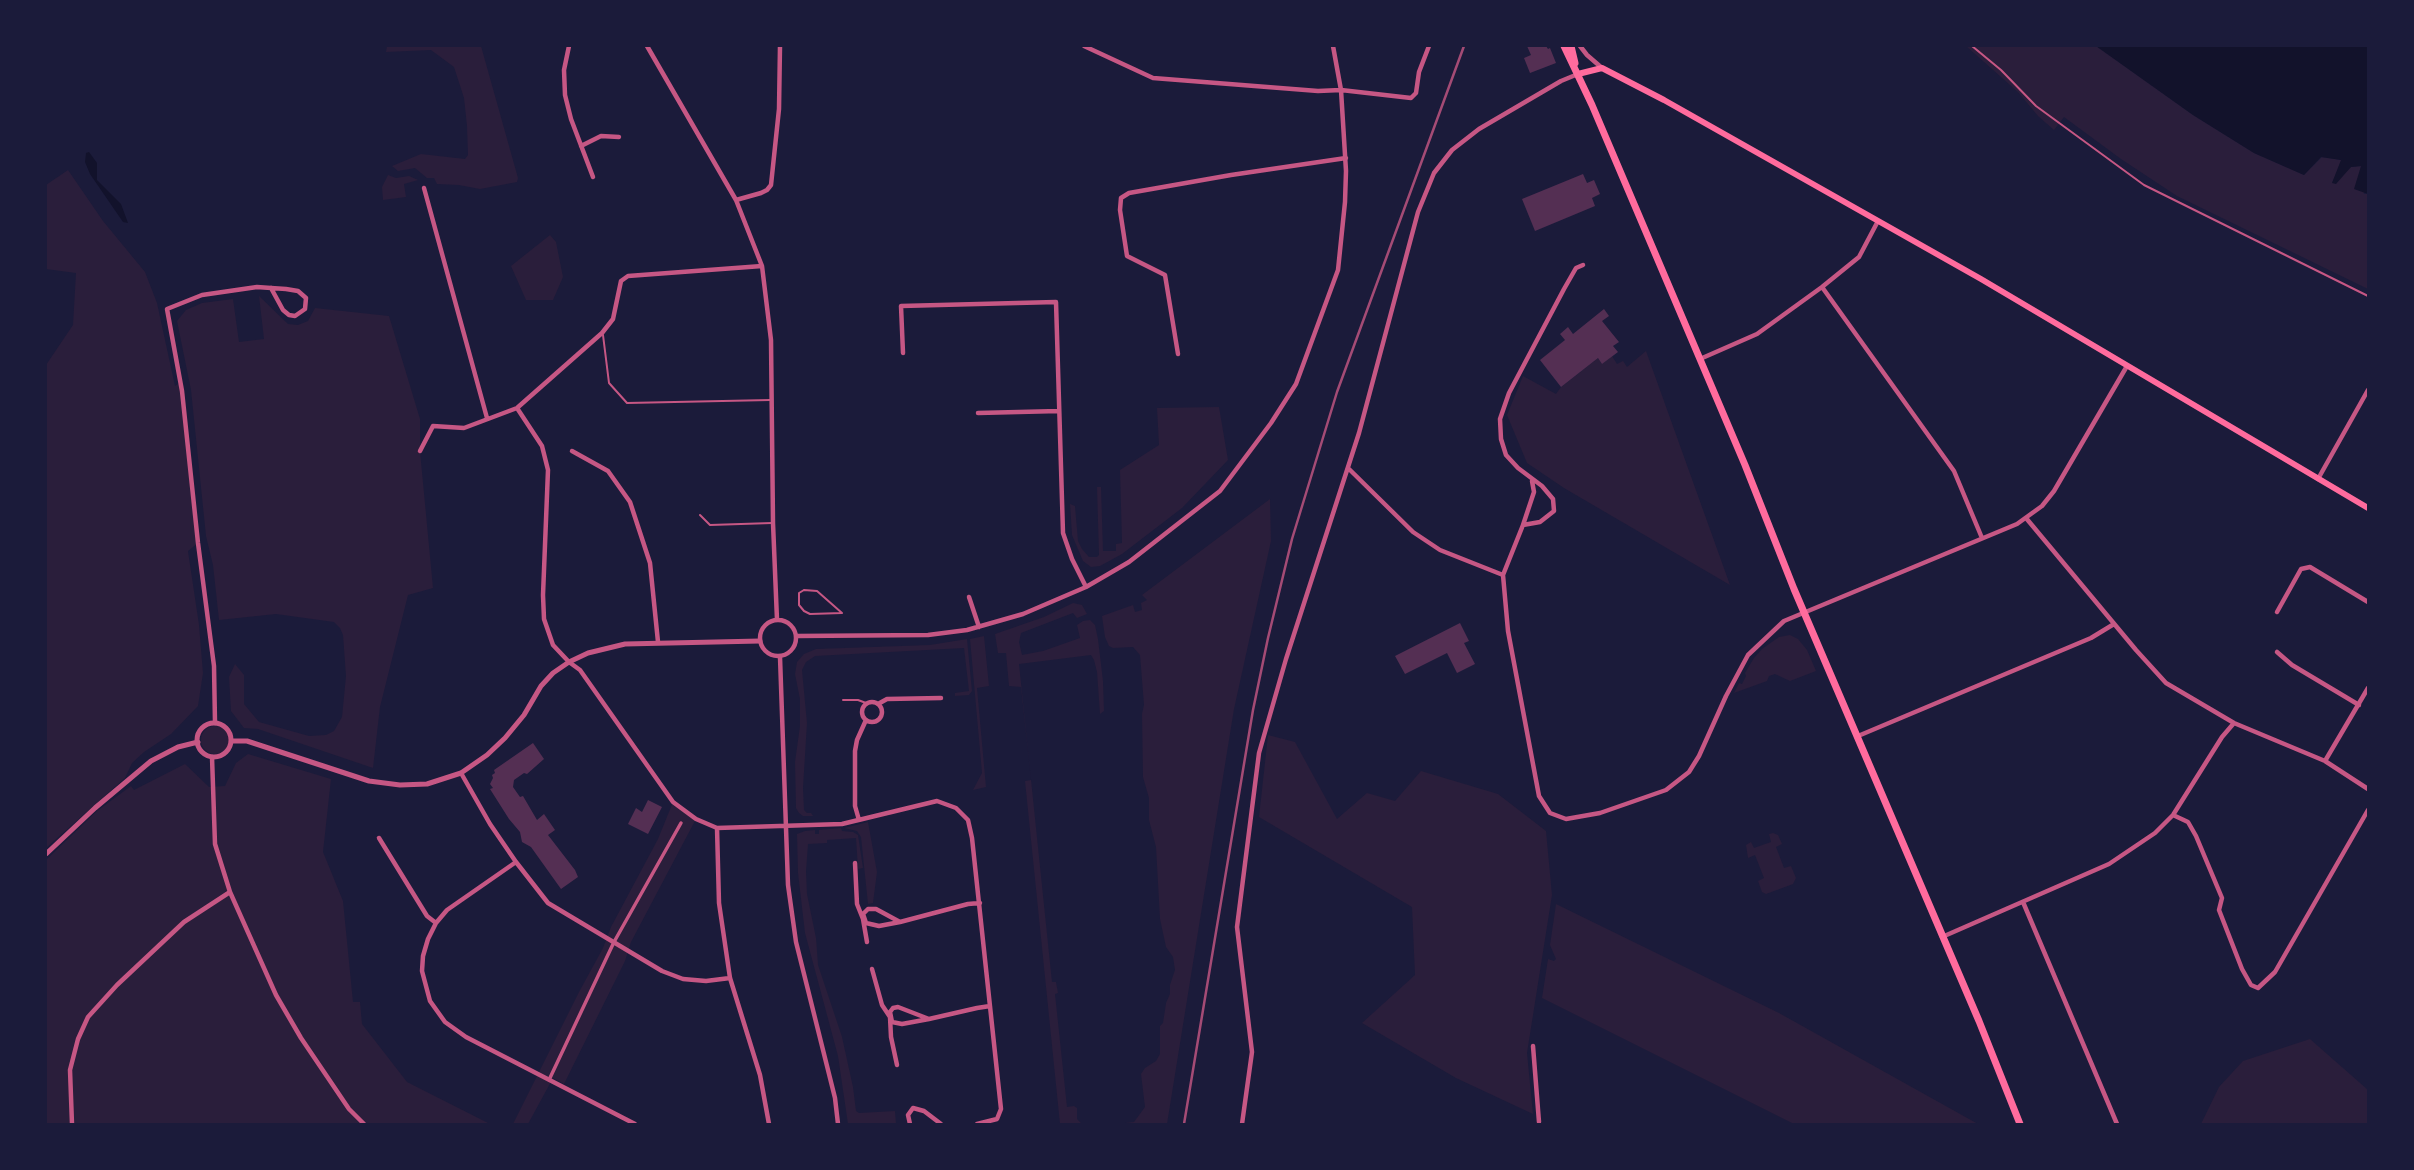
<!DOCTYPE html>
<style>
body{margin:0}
#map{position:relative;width:2414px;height:1170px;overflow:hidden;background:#1b1b3a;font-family:Quicksand,sans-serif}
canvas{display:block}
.frame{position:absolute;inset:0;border:47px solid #1b1b3a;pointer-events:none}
</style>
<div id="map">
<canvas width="2414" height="1170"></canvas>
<div class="frame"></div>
</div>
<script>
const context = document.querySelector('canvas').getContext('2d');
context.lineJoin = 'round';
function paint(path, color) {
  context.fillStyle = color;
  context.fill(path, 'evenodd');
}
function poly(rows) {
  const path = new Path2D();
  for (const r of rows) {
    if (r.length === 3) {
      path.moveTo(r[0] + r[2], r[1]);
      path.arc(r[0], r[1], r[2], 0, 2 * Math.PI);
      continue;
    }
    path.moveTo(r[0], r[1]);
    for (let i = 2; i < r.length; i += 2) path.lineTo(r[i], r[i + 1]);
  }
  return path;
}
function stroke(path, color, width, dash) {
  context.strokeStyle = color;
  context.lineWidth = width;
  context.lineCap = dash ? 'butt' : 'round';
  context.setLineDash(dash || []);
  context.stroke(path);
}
paint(poly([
 [387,46,481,46,518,178,517,182,480,189,459,185,437,184,434,178,427,178,415,168,398,171,392,166,421,154,465,159,468,155,467,126,464,98,454,67,431,50,386,52],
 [1966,46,2096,46,2193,115,2254,153,2304,175,2322,157,2342,160,2332,183,2351,167,2361,166,2364,194,2368,194,2368,289,2177,196,2121,159,2064,117,2054,130,2038,116,2018,92],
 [68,170,103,221,145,272,157,303,175,386,181,382,198,543,188,551,199,625,203,673,198,706,171,734,144,752,132,763,125,778,46,848,46,365,73,325,76,273,46,269,46,185],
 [388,175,396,178,409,176,418,180,404,184,406,197,383,200,382,187],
 [550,235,556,242,563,277,553,300,526,300,511,266],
 [259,296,288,324,298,325,308,321,315,308,389,316,420,419,420,451,433,588,408,595,380,707,373,768,258,729,244,728,231,711,229,677,235,664,244,675,244,704,259,722,309,736,326,735,334,731,342,717,346,676,343,635,340,628,334,622,276,614,219,620,213,565,206,536,191,390,177,321,186,310,202,303,233,299,239,342,264,339],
 [1646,351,1730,585,1564,488,1527,463,1507,415,1523,376,1556,394,1561,387,1598,358,1602,364,1612,356,1617,364,1623,361,1627,367],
 [1219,407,1228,460,1182,508,1122,554,1100,566,1091,567,1083,561,1072,535,1070,504,1075,506,1078,541,1082,549,1089,557,1097,557,1099,555,1097,487,1101,487,1103,551,1116,551,1116,544,1122,543,1120,470,1159,445,1157,408],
 [1270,499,1271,541,1234,709,1167,1124,1117,1124,1134,1122,1145,1107,1141,1074,1145,1068,1156,1061,1160,1054,1160,1026,1163,1023,1166,1003,1170,994,1170,985,1175,970,1173,957,1166,947,1160,919,1156,847,1149,820,1149,798,1143,777,1142,714,1144,705,1140,655,1133,647,1113,648,1109,646,1105,637,1102,616,1133,605,1135,612,1142,610,1141,603,1147,600,1142,595],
 [1073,603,1082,605,1087,614,1077,618,1073,613,1021,633,1019,642,1022,655,1043,651,1080,638,1077,625,1083,621,1090,620,1095,625,1098,639,1103,681,1104,711,1100,714,1097,672,1094,660,1091,655,1019,664,1052,982,1056,982,1058,993,1055,994,1067,1107,1074,1106,1077,1108,1077,1119,1082,1124,1060,1124,1025,781,1031,780,1021,687,1009,686,1006,653,998,653,995,634,1044,617],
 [1790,635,1798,639,1807,650,1816,671,1790,681,1775,674,1769,676,1767,681,1734,693,1739,683,1742,684,1746,676,1745,673,1754,658,1762,649,1779,637],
 [984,636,989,686,977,688,986,787,973,790,982,773,970,639],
 [967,639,972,691,969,695,955,696,955,693,969,691,964,648,815,656,806,662,802,670,807,723,803,788,804,810,807,813,811,813,813,816,803,816,799,813,796,808,795,762,800,726,800,699,795,674,797,662,804,654,816,649,930,645],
 [215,740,14],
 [1268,735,1295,742,1337,819,1367,793,1395,801,1421,771,1498,794,1546,831,1552,895,1527,1053,1533,1114,1456,1078,1362,1023,1415,975,1412,907,1259,817],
 [248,754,331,779,323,852,343,901,353,1002,360,1002,362,1024,407,1082,490,1124,46,1124,46,860,97,811,131,786,134,790,185,764,209,787,225,786,236,763],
 [673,802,696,819,631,942,625,961,564,1084,553,1078,528,1124,513,1124,579,992,603,948,611,927,658,839],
 [868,822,877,872,873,903,868,904,861,837,857,831,844,828],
 [841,828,842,831,853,832,858,835,863,868,858,869,856,838,827,840,827,843,808,844,806,871,807,894,816,938,818,965,842,1037,853,1087,856,1111,859,1113,895,1111,896,1124,848,1124,838,1056,805,933,798,873,797,834,805,831,815,830,815,834,819,834,819,830],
 [1773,833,1778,835,1782,844,1776,847,1784,868,1791,866,1796,878,1793,884,1766,894,1762,892,1758,881,1764,878,1755,855,1748,858,1746,845,1751,842,1754,848,1771,842,1769,834],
 [1556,904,1779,1013,1978,1124,1794,1124,1542,998,1548,959,1554,961,1556,959,1550,945],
 [2310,1039,2368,1090,2368,1124,2201,1124,2219,1087,2243,1061]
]), '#2a1e3b');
paint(poly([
 [2096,46,2368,46,2368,194,2354,189,2361,166,2351,167,2336,184,2332,183,2341,160,2321,157,2304,175,2254,153,2193,115],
 [89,152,97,163,97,180,121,204,128,223,123,222,90,174,85,162,86,153]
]), '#12122b');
paint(poly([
 [1527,46,1546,46,1548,49,1550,48,1556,63,1530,73,1524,58,1531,55],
 [1583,174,1587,183,1594,180,1600,194,1592,198,1595,206,1535,231,1522,199],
 [1604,309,1609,316,1602,321,1619,342,1613,346,1618,352,1602,364,1598,358,1561,387,1540,360,1565,340,1560,334,1568,327,1573,334],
 [1460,623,1469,641,1464,643,1475,664,1457,673,1447,653,1405,674,1395,656],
 [533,743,544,759,527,774,524,773,514,780,513,787,520,797,523,796,537,820,544,814,555,830,548,835,575,870,578,877,561,889,531,847,522,842,520,832,509,819,490,789,493,788,490,784,493,778,492,775,495,773,494,770],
 [648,800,662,807,648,834,628,824,636,808,642,812]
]), '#542f53');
stroke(poly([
 [1972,46,2001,70,2036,106,2144,185,2368,296],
 [603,335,609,383,627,403,770,400],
 [700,515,710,525,772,523],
 [804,590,817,591,842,613,810,614,804,611,799,605,799,593,804,590],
 [843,700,858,700,866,703]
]), '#c65784', 2);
stroke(poly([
 [549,1080,614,942,681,823]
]), '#c65784', 3.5);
stroke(poly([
 [569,46,564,70,565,95,571,119,593,177],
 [647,46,736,200,762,266,771,340,773,523,777,620],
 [1084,46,1153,78,1318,91,1341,90,1411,98,1416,93,1419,72,1429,46],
 [1580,46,1587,55,1602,68],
 [581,146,601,136,619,137],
 [424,188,487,418],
 [736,200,761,193,767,190,771,185,779,109,780,46],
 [1583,265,1576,268,1564,289,1509,393,1500,419,1501,439,1506,455,1518,468,1542,486,1553,499,1554,511,1540,522,1523,525,1503,575,1508,631,1539,796,1550,813,1566,819,1600,813,1666,790,1689,772,1699,756,1726,696,1748,655,1784,621,2017,524,2042,506,2054,491,2127,366],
 [1822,287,1954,471,1982,538],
 [903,353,901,306,1056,302,1063,533,1072,559,1086,587],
 [1178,354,1165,275,1127,256,1120,210,1121,198,1129,193,1231,175,1346,158],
 [1700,359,1757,334,1822,287,1859,257,1878,221],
 [517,408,542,446,548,470,543,595,544,619,553,645,569,662,580,670,673,802,696,819,717,828,842,824,937,801,956,808,968,820,972,838,1001,1109,997,1119,977,1124],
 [978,413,1059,411],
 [420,451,433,426,464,428,517,408,602,333,613,319,621,281,628,276,762,266],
 [572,451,608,471,630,502,650,563,658,642],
 [1349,469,1413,532,1440,550,1503,575],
 [2318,479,2368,390],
 [2026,518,2136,650,2166,683,2234,723,2325,761,2368,789],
 [1523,525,1534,492,1532,481],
 [969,597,979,627],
 [2277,612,2301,569,2310,567,2368,602],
 [778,638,18],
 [797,636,928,635,967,630,1023,614,1086,587,1129,562,1220,491,1271,423,1296,384,1338,270,1345,202,1346,171,1341,90,1333,46],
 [2277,652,2292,665,2359,705],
 [780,657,788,885,796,942,835,1098,838,1124],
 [872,712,10],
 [878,704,887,699,941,698],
 [215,723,214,666,198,543,182,391,167,309,202,295,257,287,271,288,286,289,298,291,306,298,305,309,295,316,289,315,283,310,271,288],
 [1858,736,2091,638,2114,624],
 [212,757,215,844,230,892,276,995,301,1038,349,1109,364,1124],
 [2325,761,2368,688],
 [461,773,490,824,516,862,548,903,662,971,683,979,706,981,730,978],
 [2173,815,2188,822,2196,836,2222,898,2219,910,2242,969,2251,985,2258,988,2275,972,2368,810],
 [859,820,855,806,855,751,857,740,866,720],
 [717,828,719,903,730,978,760,1075,769,1124],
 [379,838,427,916,436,923],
 [516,862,447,910,436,923,428,939,423,956,422,971,430,1001,445,1022,466,1037,635,1124],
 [855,863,857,904,863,919,867,942],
 [2023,902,2117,1124],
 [900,922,876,909,868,909,863,914,866,923,879,926,900,922,968,904,980,903],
 [1942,937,2109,864,2155,833,2173,815,2222,737,2234,723],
 [872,969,882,1005,890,1017,891,1037,897,1065],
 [929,1019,898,1007,893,1008,890,1012,892,1022,902,1024,929,1019,977,1008,990,1006],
 [1533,1046,1539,1122],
 [72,1124,70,1070,78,1039,88,1017,117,985,184,922,230,892],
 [910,1124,908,1115,913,1108,924,1111,941,1124],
 [1242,1124,1252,1052,1237,927,1259,753,1286,659,1359,433,1418,212,1434,173,1452,150,1479,129,1561,81,1578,74]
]), '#c65784', 4.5);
stroke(poly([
 [214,740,17],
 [231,741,247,741,369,781,400,785,427,784,461,773,487,755,505,738,524,715,541,686,553,673,569,662,588,653,625,644,760,641],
 [46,854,95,808,151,761,178,747,198,742]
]), '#c65784', 5);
stroke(poly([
 [1578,74,1602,68,1664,100,1981,279,2368,508]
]), '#ff6b9d', 6);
stroke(poly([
 [1564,46,1592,105,1745,465,1794,589,1979,1021,2020,1124],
 [1571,46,1575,63]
]), '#ff6b9d', 7);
stroke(poly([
 [1184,1124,1253,710,1268,638,1292,539,1337,392,1464,46]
]), '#a44b75', 2.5);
</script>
